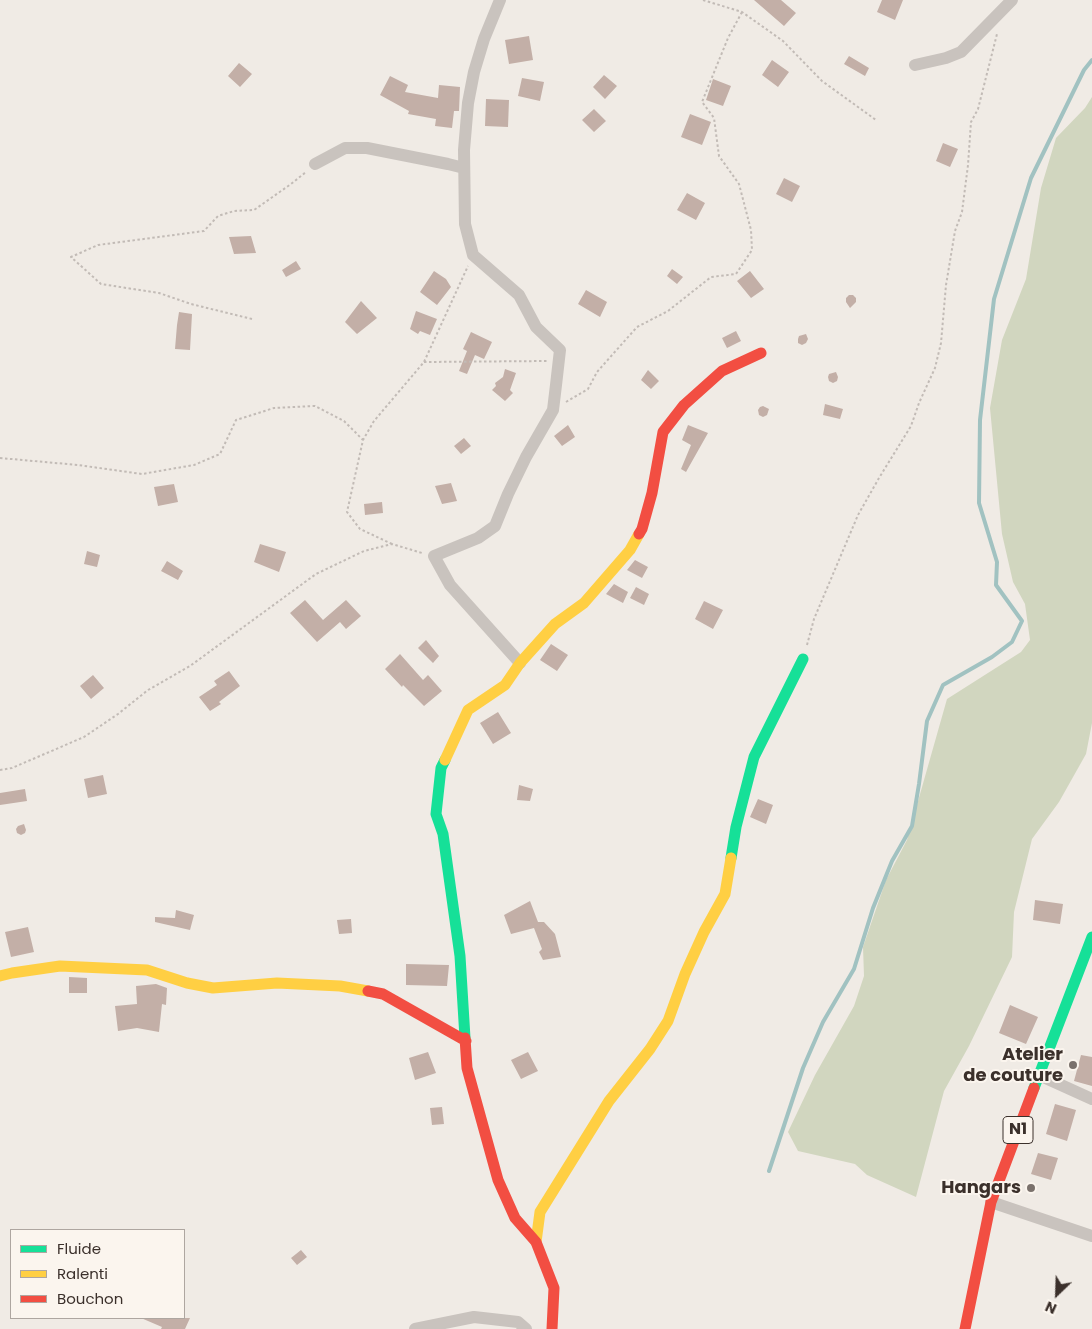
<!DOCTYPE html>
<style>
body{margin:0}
#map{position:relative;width:1092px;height:1329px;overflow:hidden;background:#f0ebe5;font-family:Poppins,sans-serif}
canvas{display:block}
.legend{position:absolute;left:10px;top:1229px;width:175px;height:90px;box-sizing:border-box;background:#fbf5ee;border:1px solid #aea6a0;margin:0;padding:6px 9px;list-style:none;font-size:15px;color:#3b302b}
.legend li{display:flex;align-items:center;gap:10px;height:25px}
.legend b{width:25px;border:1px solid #aea6a0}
.north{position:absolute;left:1032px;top:1269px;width:50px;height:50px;-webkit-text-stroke:4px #fbf5ee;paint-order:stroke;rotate:204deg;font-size:14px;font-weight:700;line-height:20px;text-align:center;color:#3b302b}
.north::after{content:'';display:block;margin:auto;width:18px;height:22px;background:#3b302b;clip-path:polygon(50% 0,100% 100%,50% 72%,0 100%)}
</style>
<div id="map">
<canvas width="1092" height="1329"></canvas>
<ul class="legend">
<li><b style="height:6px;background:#16e098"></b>Fluide</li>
<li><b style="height:6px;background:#ffcf43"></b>Ralenti</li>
<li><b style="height:6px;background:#f24e42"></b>Bouchon</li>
</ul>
<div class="north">N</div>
</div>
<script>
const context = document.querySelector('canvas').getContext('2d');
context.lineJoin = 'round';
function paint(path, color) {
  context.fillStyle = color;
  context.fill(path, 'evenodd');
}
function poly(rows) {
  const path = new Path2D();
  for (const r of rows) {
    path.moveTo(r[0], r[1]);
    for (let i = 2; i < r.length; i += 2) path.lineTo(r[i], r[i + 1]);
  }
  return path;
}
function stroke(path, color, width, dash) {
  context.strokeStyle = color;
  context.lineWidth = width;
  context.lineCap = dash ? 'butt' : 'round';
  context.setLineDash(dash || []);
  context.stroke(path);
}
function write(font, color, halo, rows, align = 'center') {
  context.font = font + ' Poppins,sans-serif';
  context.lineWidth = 4;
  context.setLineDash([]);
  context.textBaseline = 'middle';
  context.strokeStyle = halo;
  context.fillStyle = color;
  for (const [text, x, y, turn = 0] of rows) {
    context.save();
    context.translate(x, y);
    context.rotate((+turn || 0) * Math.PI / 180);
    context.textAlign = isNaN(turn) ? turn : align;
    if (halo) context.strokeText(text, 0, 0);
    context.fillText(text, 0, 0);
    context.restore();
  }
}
paint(poly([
 [1092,97,1092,723,1086,754,1059,802,1032,839,1014,912,1012,957,969,1046,944,1091,916,1197,867,1175,855,1164,798,1151,788,1132,815,1075,854,1006,864,976,863,947,886,880,907,840,947,699,1021,652,1030,640,1025,604,1013,582,1002,534,990,408,1002,340,1026,279,1041,188,1056,138,1085,108]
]), '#d1d6bf');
stroke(poly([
 [769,1171,803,1068,823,1022,854,969,873,908,892,861,912,826,919,784,927,721,943,685,992,657,1012,642,1022,621,996,585,997,562,979,503,980,420,994,299,1031,178,1084,70,1092,60]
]), '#a1c2c1', 4);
paint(poly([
 [754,0,781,0,796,13,784,26],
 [882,0,903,0,895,20,877,12],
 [529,36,533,60,509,64,505,40],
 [849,56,869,68,865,76,844,64],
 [772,60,789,72,778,87,762,75],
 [239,63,252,74,240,87,228,76],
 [604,75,617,86,605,99,593,87],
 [390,76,408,85,405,92,438,98,439,85,460,87,459,111,454,111,452,128,435,126,436,119,408,114,409,111,380,95],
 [522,78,544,82,540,101,518,96],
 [713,79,731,86,723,106,706,100],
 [486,99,509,100,508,127,485,126],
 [594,109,606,121,594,132,582,120],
 [690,114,711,122,702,145,681,137],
 [943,143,958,149,950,167,936,161],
 [784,178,800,186,792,202,776,194],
 [687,193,705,203,696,220,677,210],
 [251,236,256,253,234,254,229,237],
 [296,261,301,269,286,277,282,270],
 [672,269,683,277,677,284,667,276],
 [434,271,446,279,451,287,437,305,420,292],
 [750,271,764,289,751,298,737,281],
 [586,290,607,302,600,317,578,304],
 [849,295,853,295,856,298,856,302,850,308,846,302,846,298],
 [361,301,377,318,357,334,345,322],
 [416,311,437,319,430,335,420,331,418,334,410,329],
 [179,312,192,314,190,350,175,349,177,325],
 [736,331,741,341,727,348,722,338],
 [471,332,492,342,484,359,475,355,467,374,459,371,467,351,463,349],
 [806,334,808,339,806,343,802,345,798,343,798,339,799,336],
 [505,369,516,373,510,390,513,393,505,401,492,390,496,386,495,383,503,377],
 [648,370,659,381,651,389,641,380],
 [836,372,838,377,837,381,833,383,829,381,828,377,829,374],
 [825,404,843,409,840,419,823,415],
 [763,406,769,409,767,415,763,417,759,415,758,410,760,407],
 [568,425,575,437,562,446,554,436],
 [688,425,708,433,686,472,681,469,691,445,682,440],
 [464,438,471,446,461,454,454,446],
 [451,483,457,501,442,504,435,486],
 [174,484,178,502,158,506,154,487],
 [382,502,383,513,365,515,364,504],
 [260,544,286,552,279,572,254,562],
 [87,551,100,555,97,567,84,564],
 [635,560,648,567,642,578,627,570],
 [167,561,183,571,178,580,161,571],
 [614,584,628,592,623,603,606,594],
 [636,587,649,594,644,605,630,598],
 [305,600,323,620,346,600,361,616,346,629,340,622,317,642,290,613],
 [704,601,723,610,713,629,695,619],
 [426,640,439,656,433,663,418,648],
 [551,644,568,655,557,671,540,660],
 [400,654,423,680,428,675,442,691,424,706,403,685,402,687,385,669],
 [229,671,240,686,219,702,221,704,210,711,199,697,217,685,214,681],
 [93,675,104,688,91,699,80,686],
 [498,712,511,733,493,744,480,723],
 [103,775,107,794,88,798,84,779],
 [519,785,533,789,530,801,517,800],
 [25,789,27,801,0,805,0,793],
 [758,799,773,805,766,824,750,817],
 [24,824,26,830,25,833,21,835,17,833,16,829,18,826],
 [1035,900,1063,904,1060,924,1033,920],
 [530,901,538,922,544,922,555,934,561,957,543,960,539,952,542,949,534,928,511,934,504,915],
 [176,910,194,915,190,930,155,922,155,917,175,918],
 [351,919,352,933,339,934,337,920],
 [28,927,34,952,11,957,5,932],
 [406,964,449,965,447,986,406,985],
 [69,977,87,978,87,993,69,993],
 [156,984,167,988,166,1005,162,1004,159,1032,137,1028,118,1031,115,1006,137,1004,136,986],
 [1010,1005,1038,1017,1026,1044,999,1033],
 [428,1052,436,1073,415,1080,409,1058],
 [528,1052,538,1071,521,1079,511,1060],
 [1081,1055,1092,1057,1092,1086,1074,1081],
 [1055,1104,1076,1110,1067,1141,1046,1134],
 [442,1107,444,1124,432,1125,430,1108],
 [1038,1153,1058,1158,1051,1180,1031,1174],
 [301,1250,307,1257,297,1265,291,1258],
 [141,1318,190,1318,185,1329,161,1329,162,1327]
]), '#c3afa7');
stroke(poly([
 [703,0,742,12,783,41,822,81,876,120],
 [252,319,191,304,159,293,101,284,71,257,98,245,204,231,218,216,234,211,254,210,291,184,306,172],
 [424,362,547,361],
 [566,402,588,389,597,372,637,327,668,311,711,277,736,274,752,250,751,230,739,184,719,156,714,118,702,102,728,38,742,12],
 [0,458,78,465,142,474,194,465,220,454,236,420,274,408,315,406,344,421,363,440],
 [392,544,360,529,347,512,363,440,374,421,424,362,468,266],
 [807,645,814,619,858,515,879,478,911,426,919,403,935,368,941,343,946,285,955,231,962,212,968,165,971,122,978,109,997,34],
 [0,770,12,768,84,737,118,714,148,690,190,666,316,574,364,551,392,544,422,553]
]), '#c2bbb6', 2, [2.5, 2.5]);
stroke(poly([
 [500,0,484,39,474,72,468,103,464,150,465,224,473,255,519,295,536,327,560,350,556,385,553,410,526,457,508,494,495,526,478,538,434,556,450,585,520,663],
 [915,65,946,58,961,52,1012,0],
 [315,164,345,148,367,148,448,164,464,168],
 [1039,1075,1092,1099],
 [991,1202,1092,1236],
 [415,1329,474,1317,518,1322,526,1329]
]), '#c9c3be', 12);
stroke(poly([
 [445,760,441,768,436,814,443,834,460,956,465,1038],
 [731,858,736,827,754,757,803,659],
 [1034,1088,1092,937]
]), '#16e098', 11);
stroke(poly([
 [445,760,468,710,505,685,520,663,555,624,584,603,630,550,639,534],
 [0,976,12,973,60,966,147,970,187,983,213,988,277,983,340,986,368,991],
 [536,1242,540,1212,609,1101,650,1049,668,1021,685,974,704,932,725,894,731,858]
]), '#ffcf43', 11);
stroke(poly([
 [639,534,642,529,652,493,663,432,684,405,722,371,761,353],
 [368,991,383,994,466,1041],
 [465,1038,467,1068,498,1180,515,1218,536,1242,554,1288,552,1329],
 [965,1329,991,1202,1034,1088]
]), '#f24e42', 11);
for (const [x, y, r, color] of [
 [1073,1065,5,"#7a716c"],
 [1031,1188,5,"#7a716c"]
]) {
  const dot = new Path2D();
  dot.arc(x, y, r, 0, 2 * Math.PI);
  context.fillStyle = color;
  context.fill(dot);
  stroke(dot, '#fbf5ee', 2);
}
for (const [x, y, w] of [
 [1018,1130,30]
]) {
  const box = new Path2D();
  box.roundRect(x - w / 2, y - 13.5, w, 27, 4);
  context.fillStyle = '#fbf5ee';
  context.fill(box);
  stroke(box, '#3b302b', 1);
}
write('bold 16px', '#3b302b', null, [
 ["N1",1018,1130]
]);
write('bold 18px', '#3b302b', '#fbf5ee', [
 ["Atelier",1063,1055],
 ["de couture",1063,1076],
 ["Hangars",1021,1188]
], 'right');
</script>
